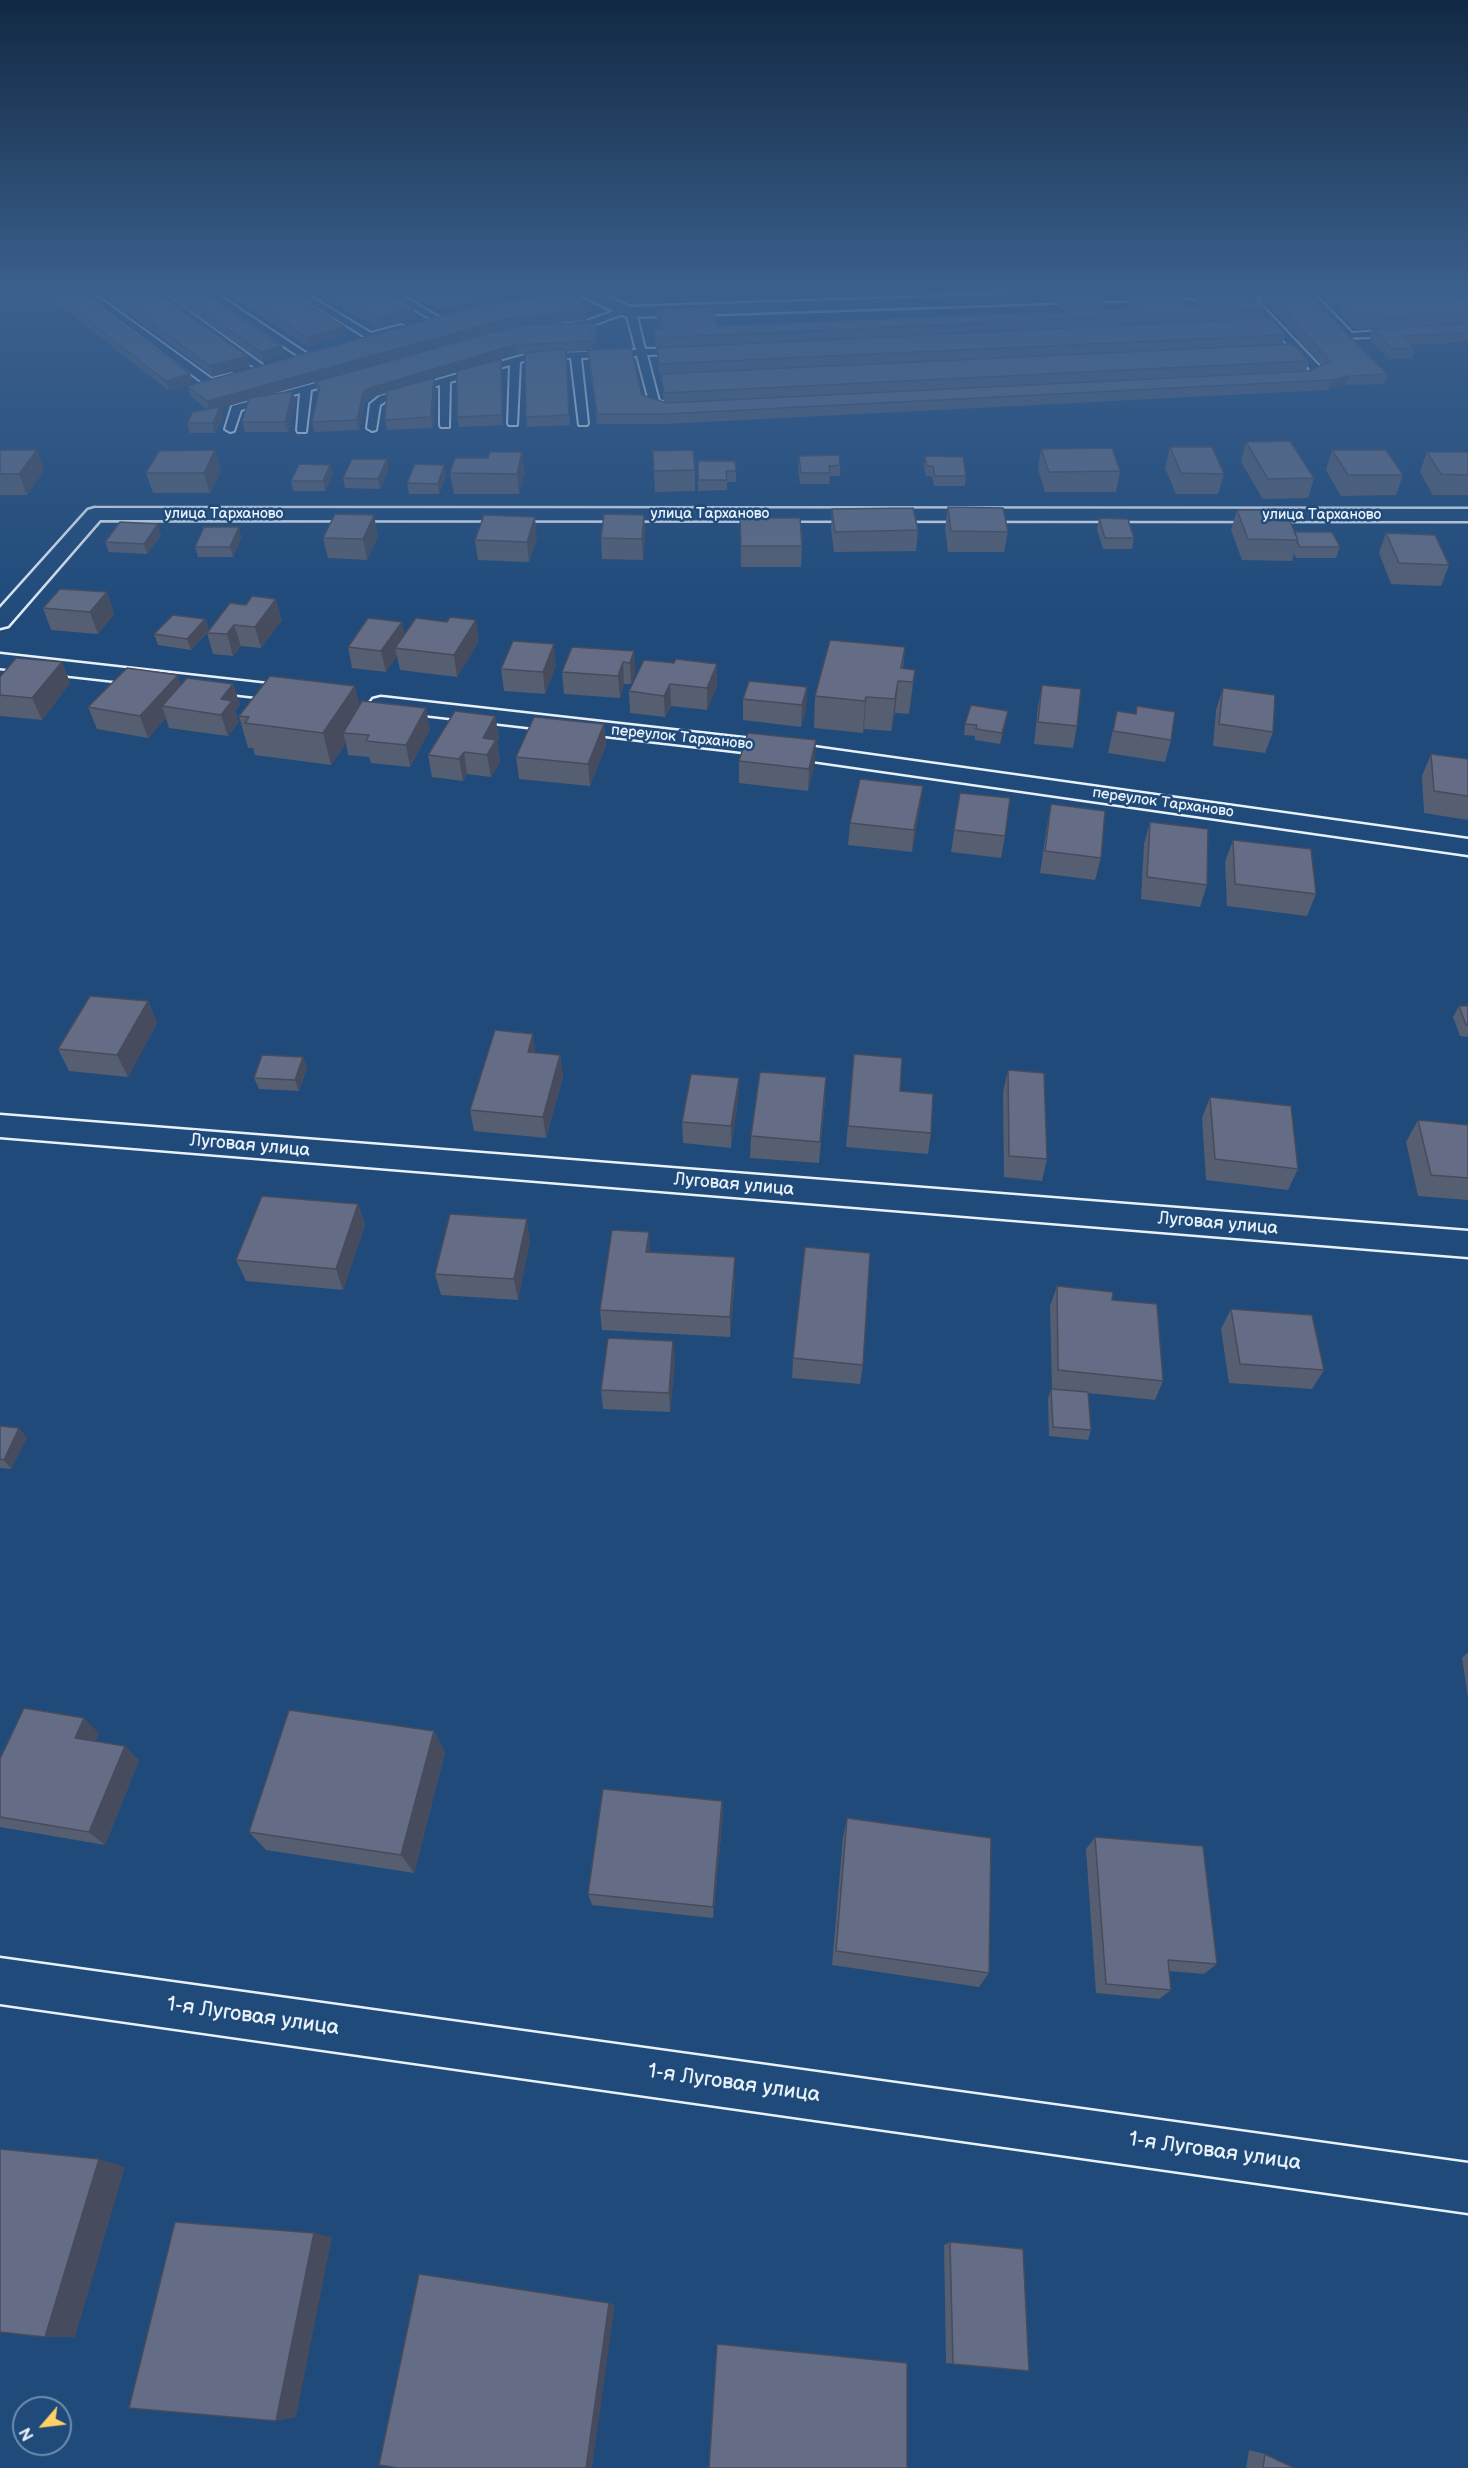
<!DOCTYPE html>
<meta charset="utf-8">
<style>
body{margin:0}
#map{position:relative;width:1468px;height:2468px;overflow:hidden;background:#1f4a7a;font-family:"Balsamiq Sans",sans-serif}
canvas{display:block}
.north{position:absolute;left:12px;top:2396px;width:60px;height:60px;box-sizing:border-box;background:#1f4a7a;border:2px solid #6f8dac;border-radius:50%;rotate:242deg;font-size:16px;font-weight:700;line-height:24px;text-align:center;color:#e8f1f8}
.north::after{content:'';display:block;margin:auto;width:21px;height:27px;background:#ffd166;clip-path:polygon(50% 0,100% 100%,50% 72%,0 100%)}
</style>
<div id="map">
<canvas width="1468" height="2468"></canvas>
<div class="north">N</div>
</div>
<script>
const context = document.querySelector('canvas').getContext('2d');
context.lineJoin = 'round';
function poly(rows) {
  const path = new Path2D();
  for (const r of rows) {
    path.moveTo(r[0], r[1]);
    for (let i = 2; i < r.length; i += 2) path.lineTo(r[i], r[i + 1]);
  }
  return path;
}
function stroke(path, color, width, dash) {
  context.strokeStyle = color;
  context.lineWidth = width;
  context.lineCap = dash ? 'butt' : 'round';
  context.setLineDash(dash || []);
  context.stroke(path);
}
function paint(path, color) {
  context.fillStyle = color;
  context.fill(path, 'evenodd');
}
function write(font, color, halo, rows, align = 'center') {
  context.font = font + ' "Balsamiq Sans",sans-serif';
  context.lineWidth = 5;
  context.setLineDash([]);
  context.textBaseline = 'middle';
  context.strokeStyle = halo;
  context.fillStyle = color;
  for (const [text, x, y, turn = 0] of rows) {
    context.save();
    context.translate(x, y);
    context.rotate((+turn || 0) * Math.PI / 180);
    context.textAlign = isNaN(turn) ? turn : align;
    if (halo) context.strokeText(text, 0, 0);
    context.fillText(text, 0, 0);
    context.restore();
  }
}
const service = poly([
 [77,289,87,289,212,379,232,374,237,377,214,385,206,385,77,289],
 [148,289,158,289,267,368,258,370,148,289],
 [198,289,209,289,309,355,300,357,198,289],
 [287,289,298,289,371,333,401,325,406,328,367,338,287,289],
 [380,289,391,289,442,319,434,321,380,289],
 [1299,289,1309,289,1352,333,1396,330,1401,333,1396,336,1347,338,1299,289],
 [1444,289,1454,289,1468,299,1468,307,1444,289],
 [1241,290,1247,290,1320,367,1320,371,1306,379,1290,378,1290,374,1304,373,1310,369,1241,294,1241,290],
 [623,308,636,312,645,349,683,348,688,351,683,354,647,355,659,401,679,406,679,410,650,405,637,356,581,358,588,423,587,425,579,425,571,358,529,360,520,362,517,425,509,425,508,423,510,365,450,382,449,427,441,427,440,425,440,385,388,400,380,405,376,430,372,431,367,428,370,404,380,396,528,354,636,350,626,313,591,326,562,330,557,327,562,324,589,320,623,308],
 [341,376,346,379,345,381,311,390,306,432,298,432,297,430,300,393,241,410,234,431,230,432,225,429,232,406,341,376]
]);
const minor = poly([
 [571,289,591,289,630,307,1180,289,1323,289,1315,294,627,317,573,292,571,289],
 [95,508,1468,509,1468,521,100,520,8,626,0,628,0,608,88,510,95,508],
 [0,654,303,688,311,690,315,695,311,700,303,702,0,668,0,654],
 [381,697,778,742,1468,839,1468,855,778,756,373,709,369,704,373,699,381,697],
 [0,1115,1468,1231,1468,1257,0,1137,0,1115],
 [0,1958,1468,2163,1468,2213,0,2004,0,1958]
]);
stroke(service, '#e8f1f8', 4);
stroke(minor, '#e8f1f8', 5);
paint(service, '#1f4a7a');
paint(minor, '#1f4a7a');
paint(poly([
 [40,289,74,289,190,374,193,384,169,391,41,291],
 [96,289,150,289,247,356,250,365,213,376],
 [159,289,196,289,282,346,284,356,263,362],
 [219,289,284,289,346,336,308,347],
 [311,289,380,289,415,318,377,328],
 [403,289,445,289,447,290,453,289,560,289,560,295,540,298,526,292,495,296,442,311],
 [668,289,718,289,683,290,683,294,668,295],
 [1264,289,1387,374,1384,384,1346,385,1328,390,665,424,597,424,588,351,566,352,570,425,527,427,526,417,525,354,515,355,493,361,501,359,502,369,503,425,459,427,457,417,457,372,434,379,436,388,433,428,387,430,385,420,387,393,372,397,365,402,359,430,314,432,312,422,318,393,315,382,507,328,272,394,295,401,288,432,245,432,242,422,249,400,221,408,223,417,215,433,190,433,187,423,207,409,190,396,187,386,486,304,587,320,536,325,595,323,596,343,592,343,592,350,642,395,664,402,661,374,1163,350,659,374,657,348,761,343,656,348,654,339,654,330,660,330,657,318,657,309,718,326,1062,311,1056,301,1058,292,1105,302,1103,309,1130,308,1126,302,1128,292,1186,306,1199,305,1196,301,1198,292,1248,303,1265,310,1263,318,1285,335,1282,344,1309,361,1306,371,932,390,1310,371,1322,365,1262,298],
 [1326,289,1449,289,1450,290,1447,299,1468,302,1468,324,1356,329,1340,313,1343,304,1330,304,1323,297],
 [1464,289,1468,289,1468,294,1463,290],
 [1468,324,1468,342,1412,345,1415,348,1412,358,1389,359,1369,339,1372,329],
 [1246,442,1314,478,1308,498,1263,499,1241,462],
 [1170,447,1224,474,1218,494,1176,494,1165,468],
 [1041,449,1120,471,1116,492,1045,492,1038,469],
 [0,450,37,450,44,470,27,495,0,495],
 [215,450,221,471,210,493,153,493,146,473],
 [1332,450,1403,475,1396,495,1341,496,1326,470],
 [653,451,695,470,695,491,655,492],
 [1427,452,1468,452,1468,495,1433,495,1420,472],
 [799,456,840,465,840,476,830,476,829,484,800,484,798,466],
 [925,456,966,476,965,486,934,486,932,476,926,476,924,466],
 [387,459,388,470,380,489,345,488,343,478],
 [698,461,736,471,736,482,727,482,727,490,698,491],
 [330,465,333,475,325,491,293,491,291,481],
 [525,472,519,494,454,494,450,473],
 [446,475,439,494,409,494,407,483],
 [948,507,1008,532,1004,552,948,552,945,528],
 [832,509,918,530,916,551,834,552,831,529],
 [1237,510,1340,547,1336,558,1296,558,1294,553,1292,561,1242,560,1231,530],
 [644,515,645,535,643,560,602,559,601,538],
 [740,518,802,546,801,567,741,567],
 [1099,518,1134,538,1132,549,1103,549,1097,529],
 [239,527,241,538,233,557,198,557,195,547],
 [1386,533,1449,565,1441,586,1391,584,1379,553],
 [161,535,147,554,109,552,105,542],
 [378,536,367,560,328,558,323,538],
 [537,538,529,562,478,560,475,540],
 [107,592,114,614,98,634,51,630,43,608],
 [230,603,282,620,261,648,241,646,233,656,213,654,207,633,191,650,158,645,154,634,205,619,209,630],
 [402,622,404,635,479,641,457,677,400,670,397,656,386,672,352,668,348,647],
 [905,647,903,668,915,670,909,714,895,713,891,731,864,729,863,733,814,728,815,696],
 [634,651,635,673,631,684,624,684,620,698,564,694,562,672],
 [62,662,70,683,42,720,0,716,0,677],
 [674,663,717,664,717,686,707,710,671,706,665,717,630,713,629,691],
 [556,665,545,694,504,691,501,669],
 [181,684,233,684,240,705,235,711,239,722,228,736,169,728,166,718,148,738,97,729,88,707],
 [1042,685,1077,726,1073,748,1034,744,1038,707],
 [807,687,806,709,801,727,743,720,743,699],
 [1223,688,1273,732,1265,753,1213,746,1216,710],
 [360,705,430,729,410,767,371,763,369,757,348,755,346,743,331,765,255,755,253,748,248,748,239,716],
 [1137,706,1171,740,1165,762,1108,753,1117,711,1135,714],
 [495,716,499,738,497,742,500,762,491,777,467,774,463,781,432,777,428,755],
 [1006,722,1000,744,975,740,975,736,964,735,965,724],
 [604,724,606,745,590,786,519,779,516,757],
 [1431,754,1468,759,1468,820,1424,813,1422,776],
 [739,761,815,762,808,791,739,783],
 [923,786,920,807,912,852,848,845,850,823],
 [960,793,1005,836,1001,858,951,852],
 [1051,804,1101,858,1095,880,1040,873,1047,826],
 [1150,822,1207,885,1200,907,1141,899,1144,844],
 [1233,840,1316,894,1307,916,1227,906,1225,862],
 [148,1001,157,1023,128,1077,69,1071,58,1049],
 [1459,1006,1468,1006,1468,1037,1460,1036,1453,1017],
 [536,1053,560,1055,563,1077,546,1138,474,1131,470,1110],
 [854,1054,900,1091,931,1133,928,1154,846,1147],
 [303,1057,307,1068,299,1091,259,1089,254,1078],
 [1008,1070,1047,1159,1042,1181,1004,1177,1003,1092],
 [739,1078,738,1099,731,1148,683,1143,682,1122],
 [1210,1097,1298,1169,1288,1190,1206,1180,1202,1118],
 [825,1099,819,1163,750,1158,751,1136],
 [1418,1120,1468,1125,1468,1200,1418,1196,1406,1142],
 [358,1204,365,1225,343,1290,246,1281,236,1260],
 [530,1240,518,1300,441,1295,435,1274],
 [650,1253,735,1278,730,1337,602,1330,600,1310],
 [1057,1286,1112,1300,1163,1381,1155,1400,1088,1393,1091,1430,1088,1440,1049,1436,1048,1399,1051,1389,1052,1389,1050,1306],
 [1231,1309,1324,1370,1312,1389,1229,1383,1221,1329],
 [793,1358,863,1365,860,1384,792,1378],
 [675,1361,670,1412,603,1409,601,1390],
 [0,1426,19,1428,27,1438,11,1469,0,1468],
 [1468,1652,1468,1697,1462,1658],
 [434,1731,445,1752,414,1873,266,1850,249,1832],
 [99,1733,95,1741,139,1760,105,1845,0,1827,0,1759],
 [722,1801,723,1814,713,1918,592,1905,588,1894],
 [847,1818,989,1973,979,1987,832,1965,843,1837],
 [1095,1837,1217,1964,1204,1974,1169,1971,1171,1990,1159,1999,1096,1993,1086,1849],
 [950,2242,1029,2371,946,2363,944,2245],
 [1249,2450,1265,2454,1294,2468,1246,2468]
]), '#565e72');
paint(poly([
 [485,289,526,289,526,292,495,296,442,311,440,301],
 [539,289,560,289,560,295,540,298],
 [414,308,415,318,377,328,376,319],
 [586,310,587,320,507,328,221,408,223,417,215,433,207,401,506,319],
 [345,327,346,336,308,347,306,337],
 [514,345,515,355,434,379,436,388,433,428,431,417,434,379,372,397,365,402,359,430,357,420,363,392,370,388],
 [282,346,284,356,263,362,261,352],
 [247,356,250,365,213,376,210,366],
 [501,359,502,369,503,425,502,415],
 [190,374,193,384,169,391,166,381],
 [1350,376,1346,385,1328,390,1331,380],
 [293,391,295,401,288,432,285,422],
 [37,450,44,470,27,495,19,474],
 [215,450,221,471,210,493,204,473],
 [522,452,525,472,519,494,517,474],
 [387,459,388,470,380,489,378,479],
 [330,465,333,475,325,491,323,481],
 [444,465,446,475,439,494,438,484],
 [374,515,378,536,367,560,363,539],
 [644,515,645,535,643,560,642,539],
 [535,517,537,538,529,562,527,542],
 [158,524,161,535,147,554,144,544],
 [239,527,241,538,233,557,230,547],
 [107,592,114,614,98,634,90,612],
 [276,599,282,620,261,648,255,627],
 [205,619,209,630,191,650,187,639],
 [476,620,479,641,457,677,454,655],
 [402,622,406,643,395,648,397,656,386,672,381,651],
 [234,625,241,646,233,656,227,634],
 [554,644,556,665,545,694,543,672],
 [634,651,635,673,631,684,630,663],
 [62,662,70,683,42,720,32,698],
 [623,662,624,684,620,698,618,676],
 [717,664,717,686,707,710,707,688],
 [915,670,911,701,909,714,913,682],
 [178,675,185,697,162,706,166,718,148,738,140,716],
 [898,681,895,713,891,731,895,699],
 [233,684,240,705,235,711,239,722,228,736,221,715,221,699],
 [670,684,671,706,665,717,664,696],
 [355,686,363,718,343,733,346,743,331,765,323,733],
 [807,687,806,709,801,727,802,705],
 [866,697,864,729,863,733,865,701],
 [426,708,430,729,410,767,406,745],
 [1008,711,1006,722,1000,744,1002,733],
 [495,716,499,738,497,742,500,762,491,777,487,755,483,738],
 [604,724,606,745,590,786,588,764],
 [816,740,815,762,808,791,809,769],
 [464,752,467,774,463,781,459,759],
 [923,786,920,807,912,852,914,830],
 [148,1001,157,1023,128,1077,117,1055],
 [533,1034,536,1055,528,1052],
 [560,1055,563,1077,546,1138,543,1117],
 [303,1057,307,1068,299,1091,295,1080],
 [739,1078,738,1099,731,1148,731,1126],
 [358,1204,365,1225,343,1290,336,1269],
 [527,1219,530,1240,518,1300,514,1279],
 [649,1232,650,1252,646,1252],
 [735,1257,735,1278,730,1337,730,1317],
 [673,1341,675,1361,670,1412,669,1393],
 [19,1428,27,1438,11,1469,4,1460],
 [84,1718,99,1733,90,1752,75,1738],
 [434,1731,445,1752,414,1873,401,1855],
 [125,1746,139,1760,105,1845,89,1832],
 [722,1801,723,1814,713,1918,713,1907],
 [99,2159,125,2167,75,2337,45,2337],
 [314,2233,332,2237,296,2417,276,2421],
 [609,2303,615,2305,592,2468,586,2468]
]), '#464c5d');
const building = poly([
 [47,289,74,289,190,374,166,381,47,289],
 [105,289,150,289,247,356,210,366,105,289],
 [170,289,196,289,282,346,261,352,170,289],
 [231,289,284,289,345,327,306,337,231,289],
 [325,289,380,289,414,308,376,319,325,289],
 [418,289,445,289,447,290,453,289,485,289,440,301,418,289],
 [1264,289,1303,289,1387,374,1350,376,1331,380,665,414,597,414,588,350,631,348,642,395,667,403,1310,371,1330,361,1264,289],
 [1327,289,1449,289,1450,290,1333,295,1327,289],
 [1097,290,1105,302,1065,303,1058,292,1097,290],
 [1237,290,1248,303,1258,302,1265,310,656,338,654,330,663,329,657,309,711,307,718,326,1138,308,1128,292,1175,291,1186,306,1208,305,1198,292,1237,290],
 [576,294,586,310,506,319,207,401,187,386,486,304,576,294],
 [1464,298,1468,302,1468,315,1359,320,1343,304,1464,298],
 [1272,318,1285,335,659,364,657,348,1272,318],
 [595,323,596,333,591,333,592,341,514,345,370,388,363,392,357,420,312,422,320,387,315,382,507,328,522,325,595,323],
 [1468,324,1468,333,1402,336,1415,348,1392,349,1372,329,1468,324],
 [1293,344,1309,361,664,393,661,374,1293,344],
 [561,349,566,351,569,415,526,417,525,353,561,349],
 [501,359,502,415,457,417,457,371,501,359],
 [434,378,431,417,385,420,387,391,434,378],
 [293,391,285,422,242,422,249,398,293,391],
 [220,407,213,423,187,423,193,412,220,407],
 [1290,441,1314,478,1268,479,1246,442,1290,441],
 [1170,447,1212,447,1224,474,1181,473,1170,447],
 [1112,448,1120,471,1049,472,1041,449,1112,448],
 [0,450,37,450,19,474,0,474,0,450],
 [215,450,204,473,146,473,159,451,215,450],
 [693,450,695,470,654,471,653,451,693,450],
 [1332,450,1386,450,1403,475,1348,475,1332,450],
 [490,452,522,452,517,474,450,473,455,458,488,458,490,452],
 [1427,452,1468,452,1468,475,1441,474,1427,452],
 [839,455,840,465,829,466,830,473,801,473,799,456,839,455],
 [925,456,963,457,966,476,935,476,933,466,927,466,925,456],
 [352,459,387,459,378,479,343,478,352,459],
 [698,461,735,461,736,471,726,471,727,480,698,480,698,461],
 [299,464,330,465,323,481,291,481,299,464],
 [415,464,444,465,438,484,407,483,415,464],
 [948,507,1003,508,1008,532,951,531,948,507],
 [913,508,918,530,835,532,832,509,913,508],
 [1237,510,1270,510,1274,520,1290,521,1298,540,1248,539,1237,510],
 [335,514,374,515,363,539,323,538,335,514],
 [604,514,644,515,642,539,601,538,604,514],
 [484,515,535,517,527,542,475,540,484,515],
 [740,518,800,518,802,546,741,546,740,518],
 [1099,518,1128,519,1134,538,1105,538,1099,518],
 [120,522,158,524,144,544,105,542,120,522],
 [204,527,239,527,230,547,195,547,204,527],
 [1294,532,1332,532,1340,547,1300,547,1297,542,1298,540,1294,532],
 [1386,533,1435,535,1449,565,1399,563,1386,533],
 [60,589,107,592,90,612,43,608,60,589],
 [252,596,276,599,255,627,234,625,227,634,207,633,230,603,246,605,252,596],
 [173,615,205,619,187,639,154,634,173,615],
 [450,617,476,620,454,655,395,648,416,618,447,622,450,617],
 [368,618,402,622,381,651,348,647,368,618],
 [830,640,905,647,901,668,915,670,913,682,898,681,895,699,866,697,865,701,815,696,830,640],
 [513,641,554,644,543,672,501,669,513,641],
 [572,647,634,651,630,663,623,662,618,676,562,672,572,647],
 [16,658,62,662,32,698,0,695,0,677,16,658],
 [676,659,717,664,707,688,670,684,664,696,629,691,644,660,674,663,676,659],
 [127,668,178,675,140,716,88,707,127,668],
 [270,676,355,686,323,733,245,723,249,717,239,716,270,676],
 [187,678,233,684,221,699,232,701,221,715,162,706,187,678],
 [749,681,807,687,802,705,743,699,749,681],
 [1042,685,1081,689,1077,726,1038,722,1042,685],
 [1223,688,1275,695,1273,732,1219,724,1223,688],
 [362,701,426,708,406,745,366,741,369,735,343,733,362,701],
 [971,705,1008,711,1002,733,976,729,977,725,965,724,971,705],
 [1137,706,1175,712,1171,740,1113,731,1117,711,1136,714,1137,706],
 [455,711,495,716,483,738,496,740,487,755,464,752,459,759,428,755,455,711],
 [534,717,604,724,588,764,516,757,534,717],
 [748,733,816,740,809,769,739,761,748,733],
 [1431,754,1468,759,1468,796,1434,791,1431,754],
 [860,779,923,786,914,830,850,823,860,779],
 [960,793,1010,798,1005,836,954,830,960,793],
 [1051,804,1105,811,1101,858,1045,851,1051,804],
 [1150,822,1208,829,1207,885,1147,877,1150,822],
 [1233,840,1311,849,1316,894,1235,884,1233,840],
 [90,996,148,1001,117,1055,58,1049,90,996],
 [1459,1006,1468,1006,1468,1025,1466,1025,1459,1006],
 [495,1030,533,1034,528,1052,560,1055,543,1117,470,1110,495,1030],
 [854,1054,902,1058,900,1091,933,1094,931,1133,848,1126,854,1054],
 [262,1055,303,1057,295,1080,254,1078,262,1055],
 [1008,1070,1044,1073,1047,1159,1009,1156,1008,1070],
 [760,1072,826,1077,820,1142,751,1136,760,1072],
 [691,1074,739,1078,731,1126,682,1122,691,1074],
 [1210,1097,1291,1106,1298,1169,1215,1159,1210,1097],
 [1418,1120,1468,1125,1468,1178,1431,1175,1418,1120],
 [262,1196,358,1204,336,1269,236,1260,262,1196],
 [450,1214,527,1219,514,1279,435,1274,450,1214],
 [612,1230,649,1232,646,1252,735,1257,730,1317,600,1310,612,1230],
 [805,1247,870,1253,863,1365,793,1358,805,1247],
 [1057,1286,1113,1292,1112,1300,1157,1304,1163,1381,1058,1370,1057,1286],
 [1231,1309,1312,1315,1324,1370,1240,1364,1231,1309],
 [608,1338,673,1341,669,1393,601,1390,608,1338],
 [1051,1389,1088,1392,1091,1430,1053,1427,1051,1389],
 [0,1426,19,1428,4,1460,0,1459,0,1426],
 [24,1708,84,1718,75,1738,125,1746,89,1832,0,1817,0,1759,24,1708],
 [289,1710,434,1731,401,1855,249,1832,289,1710],
 [603,1789,722,1801,713,1907,588,1894,603,1789],
 [847,1818,991,1838,989,1973,836,1951,847,1818],
 [1095,1837,1203,1846,1217,1964,1168,1960,1171,1990,1106,1984,1095,1837],
 [0,2149,99,2159,45,2337,0,2332,0,2149],
 [175,2222,314,2233,276,2421,129,2408,175,2222],
 [950,2242,1023,2249,1029,2371,953,2364,950,2242],
 [419,2274,609,2303,586,2468,398,2468,379,2465,419,2274],
 [717,2344,907,2363,907,2468,709,2468,717,2344],
 [1265,2454,1294,2468,1263,2468,1265,2454]
]);
paint(building, '#646d85');
stroke(building, '#464c5d', 1.5);
const sky = context.createLinearGradient(0, 0, 0, 634);
sky.addColorStop(0, '#112943');
sky.addColorStop(0.46, '#3c608d');
sky.addColorStop(1, '#3c608d00');
context.fillStyle = sky;
context.fillRect(0, 0, 1468, 634);
write('15px', '#e8f1f8', '#1f4a7a', [
 ["улица Тарханово",224,514],
 ["улица Тарханово",710,514],
 ["улица Тарханово",1322,515],
 ["переулок Тарханово",682,738,6],
 ["переулок Тарханово",1163,803,8]
]);
write('18px', '#e8f1f8', '#1f4a7a', [
 ["Луговая улица",250,1146,5],
 ["Луговая улица",734,1185,5],
 ["Луговая улица",1218,1224,5]
]);
write('21px', '#e8f1f8', '#1f4a7a', [
 ["1-я Луговая улица",253,2017,8],
 ["1-я Луговая улица",734,2084,8],
 ["1-я Луговая улица",1215,2152,8]
]);
</script>
